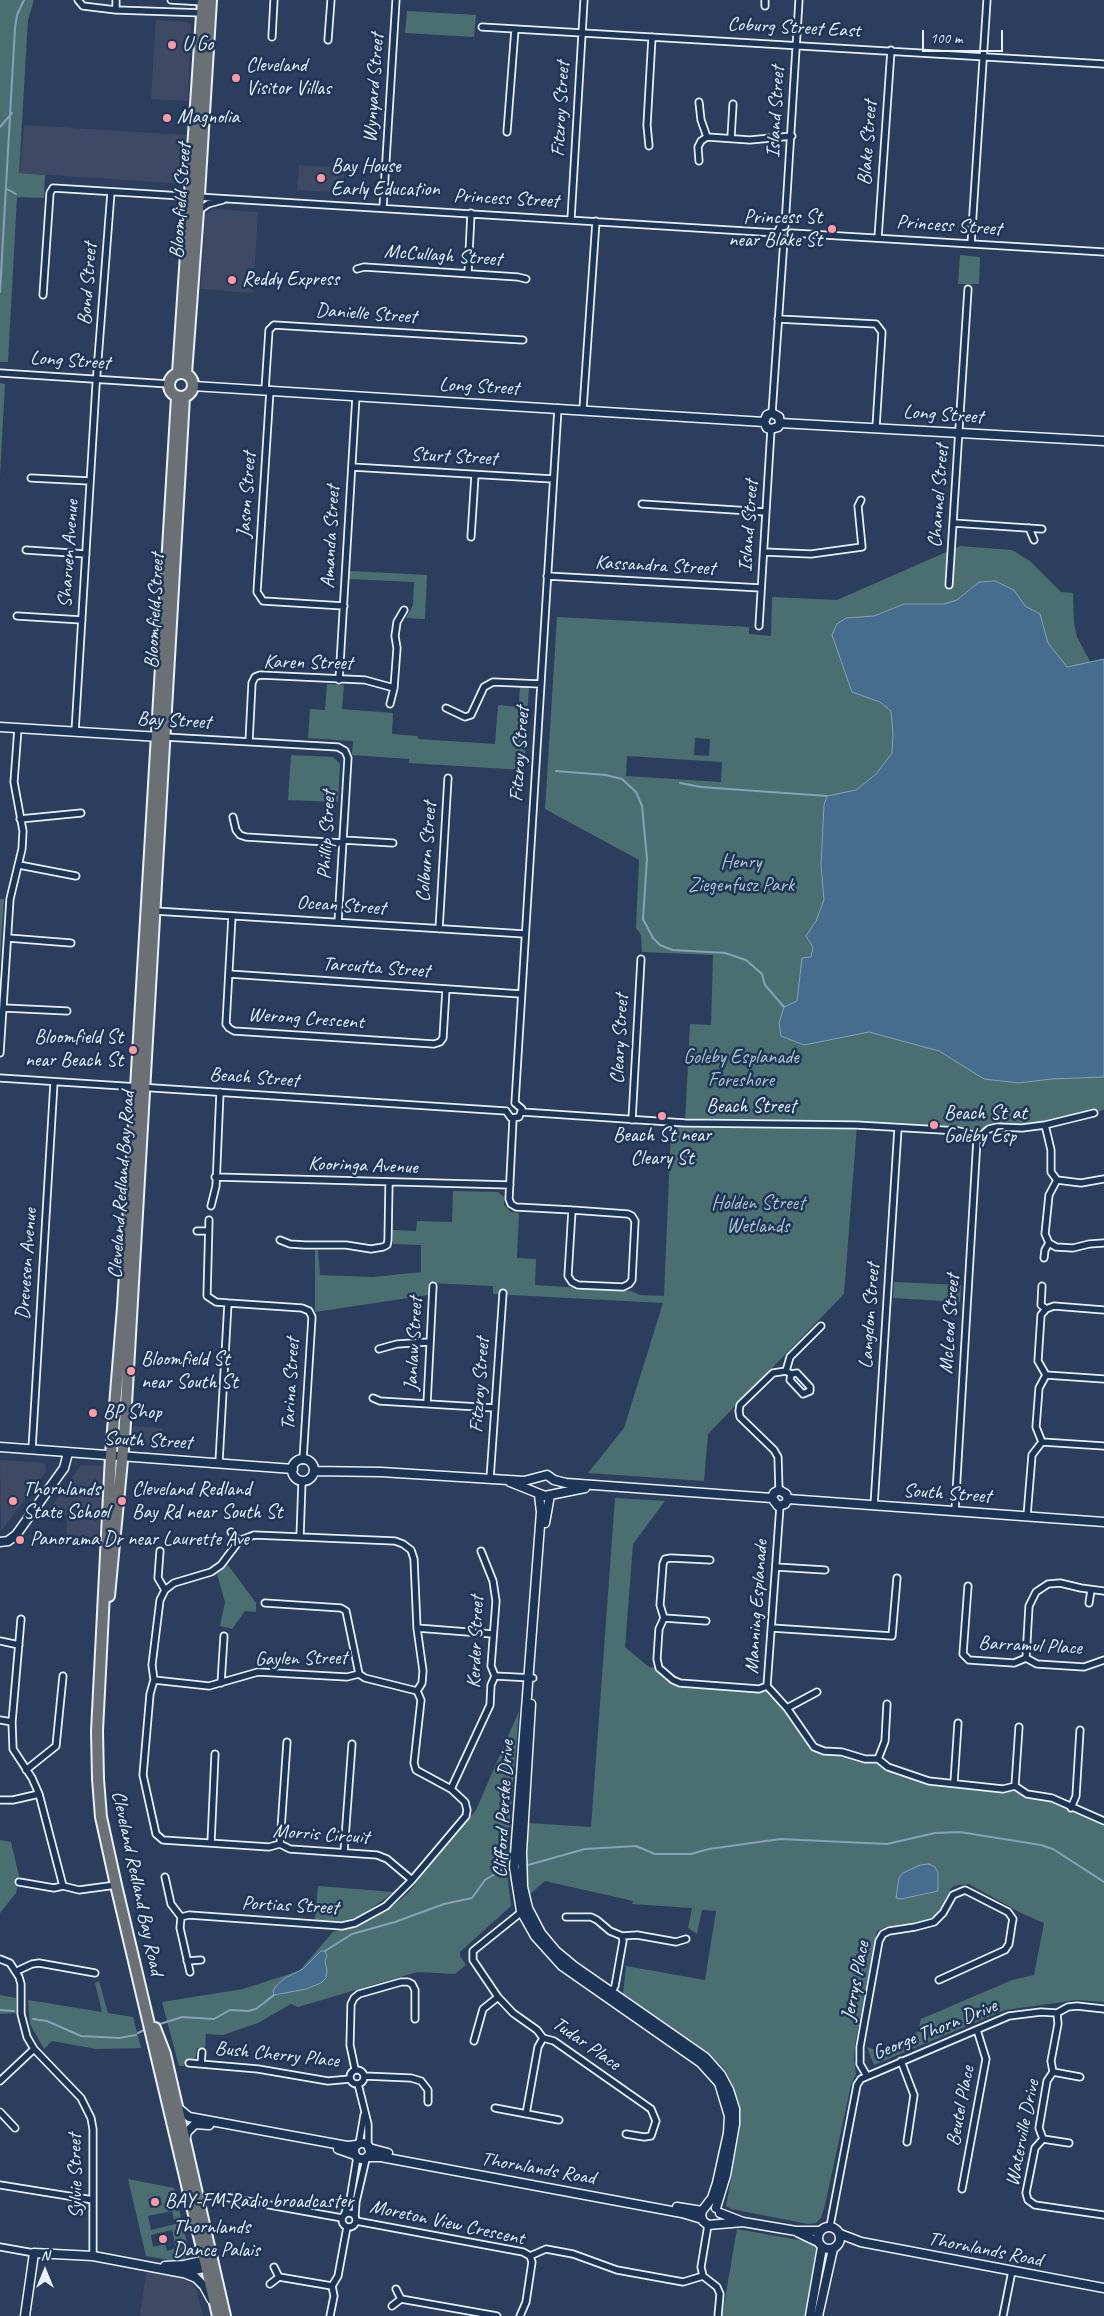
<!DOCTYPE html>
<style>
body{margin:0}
#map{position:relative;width:1104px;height:2316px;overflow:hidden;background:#2c3e5d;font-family:Caveat,sans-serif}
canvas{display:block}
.north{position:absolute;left:20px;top:2246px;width:50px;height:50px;-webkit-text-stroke:4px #1d3557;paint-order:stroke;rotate:0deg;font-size:14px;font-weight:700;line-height:20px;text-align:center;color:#e8f1f8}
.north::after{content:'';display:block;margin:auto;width:18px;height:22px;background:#e8f1f8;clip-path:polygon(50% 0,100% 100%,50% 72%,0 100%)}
.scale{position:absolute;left:922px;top:30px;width:81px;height:22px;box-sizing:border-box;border:2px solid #e8f1f8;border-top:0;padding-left:6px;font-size:15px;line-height:18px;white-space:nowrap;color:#e8f1f8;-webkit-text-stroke:4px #1d3557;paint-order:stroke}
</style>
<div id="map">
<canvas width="1104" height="2316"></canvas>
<div class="north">N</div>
<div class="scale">100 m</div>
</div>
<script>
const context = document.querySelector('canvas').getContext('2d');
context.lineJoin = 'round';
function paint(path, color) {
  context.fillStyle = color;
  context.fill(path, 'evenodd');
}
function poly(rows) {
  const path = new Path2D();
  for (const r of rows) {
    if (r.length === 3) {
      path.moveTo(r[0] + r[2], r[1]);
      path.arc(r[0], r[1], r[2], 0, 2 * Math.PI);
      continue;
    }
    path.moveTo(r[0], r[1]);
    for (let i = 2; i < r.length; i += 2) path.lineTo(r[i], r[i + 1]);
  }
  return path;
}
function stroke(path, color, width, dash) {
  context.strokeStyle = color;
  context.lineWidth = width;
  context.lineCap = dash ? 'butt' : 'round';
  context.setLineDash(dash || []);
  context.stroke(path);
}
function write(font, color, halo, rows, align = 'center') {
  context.font = font + ' Caveat,sans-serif';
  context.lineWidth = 5;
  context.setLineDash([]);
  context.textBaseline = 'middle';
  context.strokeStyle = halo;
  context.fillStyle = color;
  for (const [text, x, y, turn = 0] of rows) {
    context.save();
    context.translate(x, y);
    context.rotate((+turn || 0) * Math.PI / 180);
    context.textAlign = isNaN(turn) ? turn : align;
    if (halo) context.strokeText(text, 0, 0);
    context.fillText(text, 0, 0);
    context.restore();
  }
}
paint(poly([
 [156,20,187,22,191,25,188,101,151,99],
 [24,125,187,135,184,184,20,173],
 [334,160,345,161,343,193,297,190,299,165,330,167],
 [215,209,258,212,253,293,201,289,205,214],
 [133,1426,163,1428,162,1446,136,1444,132,1441],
 [0,1460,36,1462,45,1464,46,1467,46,1472,1,1531],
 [81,1465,103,1466,98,1538,66,1536,67,1516,46,1514],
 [146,2272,184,2278,192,2283,197,2291,203,2316,140,2316]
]), '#3e4964');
paint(poly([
 [0,0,34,0,28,20,19,173,45,175,44,198,17,197,8,362,0,362],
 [407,11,476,15,474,37,405,33],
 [960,255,980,257,979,284,958,284],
 [0,383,5,384,0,476],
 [960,546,1012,550,1030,561,1061,592,1073,593,1074,623,1077,637,1091,663,1104,659,1104,1110,1045,1125,997,1127,977,1139,970,1134,857,1125,844,1294,708,1434,704,1481,588,1473,624,1428,663,1303,493,1294,493,1286,429,1283,428,1295,315,1312,315,1250,318,1250,320,1275,373,1277,421,1272,421,1245,393,1244,393,1230,416,1231,417,1221,452,1222,453,1191,498,1192,504,1197,504,1205,511,1212,519,1213,517,1258,536,1259,535,1285,631,1291,640,1295,664,1296,671,1130,685,1123,690,1024,711,1025,713,955,642,952,641,935,636,928,639,860,545,809,557,617,749,627,749,634,771,636,772,597,837,600],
 [695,738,710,739,709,756,694,755],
 [627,756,722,762,721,782,626,776],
 [350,571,427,575,425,619,406,618,413,605,414,582,349,579],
 [327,684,344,685,342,709,393,713,392,734,418,736,418,739,495,744,498,705,519,707,520,686,529,687,524,770,409,763,409,759,352,755,353,741,308,738,310,709,325,710],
 [291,755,333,757,340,764,338,802,288,800],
 [0,899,4,899,0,960],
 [894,1282,961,1285,960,1302,893,1298],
 [615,1498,665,1501,633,1544,625,1647,649,1667,659,1668,673,1680,759,1689,767,1686,787,1708,814,1747,873,1758,888,1767,922,1779,987,1786,1015,1786,1027,1794,1045,1797,1104,1821,1104,2002,1077,2000,1005,2010,874,2065,867,2047,878,2051,918,2032,921,2019,1012,1980,1034,1975,1044,1923,1021,1913,969,1884,958,1885,951,1888,937,1914,928,1920,885,1927,877,1931,855,2045,854,2059,856,2074,851,2085,825,2205,821,2218,816,2223,808,2224,731,2209,726,2206,740,2128,740,2107,734,2088,725,2070,709,2053,623,1994,626,1966,705,1980,716,1911,702,1910,697,1934,688,1928,692,1908,632,1904,633,1901,545,1881,529,1895,527,1878,528,1823,591,1827],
 [228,1565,256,1603,256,1612,245,1611,232,1629,220,1626,225,1602,217,1574],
 [519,1711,506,1866,511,1906,460,1952,460,1956,466,1965,455,1974,417,1972,298,2007,291,2004,258,2023,223,2035,206,2034,205,2049,197,2048,195,2060,186,2060,184,2066,179,2066,162,2002,243,1989,299,1971,333,1932,370,1920,394,1905,408,1893,476,1810],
 [0,1840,11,1842,19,1876,16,1893,0,1913],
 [318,1886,394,1892,361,1916,340,1922,315,1921],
 [99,1981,108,2013,133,2017,141,2048,96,2049,52,2041,44,2049,30,2024,28,2000,102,2012,95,1983],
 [0,1995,16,1998,16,2013,0,2014],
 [128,2179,174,2188,189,2251,186,2258,175,2261,146,2256],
 [160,2196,162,2205,150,2208,148,2199],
 [172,2211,175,2224,151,2230,148,2216],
 [172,2230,176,2248,167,2251,165,2244,153,2247,151,2235],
 [737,2229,810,2242,815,2245,817,2252,816,2265,806,2316,722,2316]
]), '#4b6f71');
const water = poly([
 [995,581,1014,590,1025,606,1040,614,1048,643,1067,667,1104,659,1104,1077,1051,1079,1019,1083,984,1079,939,1051,869,1032,804,1045,781,1036,779,1023,784,1007,797,1001,802,958,811,957,813,947,806,936,816,921,824,900,821,865,824,805,827,796,856,790,876,774,892,753,893,733,891,711,880,702,852,692,832,635,837,624,846,618,874,616,904,604,944,604,957,600,979,582,995,581],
 [929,1864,935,1867,938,1873,938,1891,901,1899,896,1898,899,1878,903,1873,920,1865,929,1864],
 [321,1951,325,1951,327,1956,325,1961,327,1971,326,1978,321,1983,306,1989,274,1995,273,1991,276,1986,285,1978,303,1969,321,1951]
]);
paint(water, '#466c8e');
stroke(water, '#87a1b8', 1);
stroke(poly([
 [0,127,12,113],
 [7,189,16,194],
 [0,292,15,28,17,15,24,0],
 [556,771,606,775,622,779,636,792,642,806,647,859,643,919,653,938,660,945,673,950,725,953,746,960,762,974,765,985,784,1007],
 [680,783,701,787,827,796],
 [528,1865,585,1849,636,1846,655,1854,691,1854,709,1849,780,1839,887,1844,935,1833,960,1832,1041,1845,1053,1849,1104,1882],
 [325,1951,352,1934,395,1922,444,1904,472,1898,485,1880,503,1869],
 [0,2010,14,2011],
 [33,2019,47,2021,81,2036,119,2038,136,2035],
 [160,2024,182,2017,214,2019,230,2010,248,2011,256,2009,274,1995],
 [138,2033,144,2030]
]), '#87a1b8', 2);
const street = poly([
 [78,0,83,6,116,10,204,13],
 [171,0,204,2],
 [765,6,765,0],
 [116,10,116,0],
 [482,27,1104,64],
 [272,37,274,0],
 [328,40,331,0],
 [699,102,701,120,707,137],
 [507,132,515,29],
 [731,138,733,104],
 [649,146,647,125,652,37],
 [699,161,698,147,701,141,707,137,750,140,792,136],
 [383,208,396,0],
 [198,211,208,204,223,200],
 [571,219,584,0],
 [785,226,799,0],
 [791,233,1104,252],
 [878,238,891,50],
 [784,239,780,238,777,233,780,227,785,226],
 [971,244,987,0],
 [357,269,364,267,518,277,526,279],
 [468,273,471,213],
 [43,295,50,193,53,188,777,233],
 [778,319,876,324,882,332,876,427],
 [0,373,169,384],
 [265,390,269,330,274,325,523,340],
 [270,390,257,592,263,601,344,606],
 [583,409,596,221],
 [772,413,784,239],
 [352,467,553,479],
 [31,478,90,481],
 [642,504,766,512],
 [953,523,1042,529],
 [1029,528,1034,540],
 [471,537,475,475],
 [26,550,86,554],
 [764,552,811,554,862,547,858,506,861,500],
 [547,576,761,588],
 [949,585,968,289],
 [17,616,82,620],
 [759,626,771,429],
 [339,680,356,396],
 [390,704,394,688,397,648,395,636,397,622,404,610],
 [446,708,465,717,471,715,484,687,493,682,541,684],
 [75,732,96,385,111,192],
 [165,737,338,747,345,751,348,758,338,922],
 [249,742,252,683,255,677,260,675,365,680,394,688],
 [233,817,236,830,240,835,246,837,343,843],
 [20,819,81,813],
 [343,840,393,843],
 [19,865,76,876],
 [155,911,525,934],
 [232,916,226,1024,229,1028,234,1031,434,1044,440,1042,443,1038,446,989],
 [439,929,448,778],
 [8,938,71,943],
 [229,974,521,994],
 [4,1008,67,1011],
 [0,1053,10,899,22,849,23,831,14,782,18,728],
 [0,1078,506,1111],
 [515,1103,558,408],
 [506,1111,511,1118,519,1117,522,1109,515,1103],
 [522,1112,685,1123,856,1125,959,1131,970,1134,977,1139],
 [513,1119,509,1199,511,1204,516,1207,572,1210,628,1214,632,1216,635,1221,632,1280,629,1284,623,1287,578,1285,572,1282,568,1276,572,1210],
 [632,1120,641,959],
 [1045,1125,1051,1150,1051,1172,1057,1180,1049,1195,1045,1234,1049,1243,1056,1247,1073,1248,1089,1244,1104,1243],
 [977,1139,989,1129,997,1127,1022,1128,1045,1125,1094,1113],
 [215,1177,510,1185],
 [1057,1180,1081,1183,1104,1179],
 [211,1206,216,1186,220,1092],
 [209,1220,207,1296,216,1302,228,1303,219,1462],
 [197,1231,208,1231],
 [280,1240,290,1244,305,1245,346,1245,371,1249,383,1247,387,1245,388,1240,389,1183],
 [1044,1258,1045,1250,1049,1243],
 [1042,1286,1041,1305,1046,1309],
 [228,1303,302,1308,309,1311,312,1317,303,1460],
 [379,1349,397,1344,429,1342],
 [786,1371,790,1357,821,1326],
 [1046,1375,1104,1379],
 [373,1398,380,1401,495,1408],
 [427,1404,433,1286],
 [1042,1442,1104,1446],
 [32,1449,54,1082],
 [490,1479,503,1293],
 [779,1490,778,1457,774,1450,740,1417,739,1411,740,1405,773,1373,786,1371,791,1374,797,1373,810,1387,810,1391,803,1394,790,1380,791,1374],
 [780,1506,767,1686,787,1708,814,1747,824,1751,842,1752,865,1759,878,1759,888,1767,929,1781,1003,1789,1015,1786,1027,1794,1052,1798,1104,1821],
 [874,1506,898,1128],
 [955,1511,977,1139],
 [1027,1516,1032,1455,1042,1442,1036,1427,1039,1388,1046,1375,1038,1361,1041,1315,1046,1309,1054,1306,1104,1310],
 [231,1532,239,1541],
 [254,1535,395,1541,403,1544,411,1550,414,1559,417,1628,423,1671,422,1683,417,1691,421,1700,414,1763,416,1770,451,1789,465,1802,467,1810,466,1816,412,1880,387,1859,377,1855,290,1849,280,1844,269,1847,163,1840,156,1834,143,1775,150,1694,154,1680,152,1665,160,1600,165,1590,174,1583,211,1572,221,1565,239,1541,254,1535],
 [300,1537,302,1481],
 [160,1551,158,1578,165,1590],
 [710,1560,671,1558,665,1559,663,1564,660,1605,664,1618,659,1629,657,1659,659,1668,673,1680,680,1683,759,1689,767,1686],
 [776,1567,825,1570],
 [968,1586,963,1654,969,1660,1014,1663,1026,1658,1037,1664,1084,1667,1104,1660],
 [265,1603,341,1608,346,1611,359,1674],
 [1089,1603,1091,1590],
 [664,1618,706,1621],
 [417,1628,493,1634],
 [772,1628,892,1636,897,1578],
 [0,1641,19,1645],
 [1026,1658,1029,1606,1036,1592,1048,1584,1060,1583,1081,1588,1104,1591],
 [495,1676,533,1678],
 [154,1680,209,1686,258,1672,347,1677,359,1674,365,1678,417,1691],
 [221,1683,224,1636],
 [787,1708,817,1692],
 [0,1720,12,1722,13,1749,32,1778,39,1794,63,1886],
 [12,1722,21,1619],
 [878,1759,885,1741,887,1704],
 [26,1770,56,1746,63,1676],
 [954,1783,958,1723],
 [1015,1786,1019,1727],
 [451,1789,490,1705,491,1685,495,1676,491,1666,496,1601,493,1581,481,1551],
 [0,1800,13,1800,39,1794],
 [1071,1808,1076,1796,1080,1730],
 [211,1843,215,1754],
 [280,1844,287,1742],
 [344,1852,352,1744],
 [165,1877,171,1904,181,1917],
 [19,1882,54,1888,63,1886,79,1890,116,1885],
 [524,1910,473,1951,473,1960,498,1997,513,2013,537,2030,543,2038,554,2041,651,2109,656,2121,651,2136,644,2137,626,2134],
 [181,1917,189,1915,342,1926,355,1923,386,1906,412,1880],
 [181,1917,180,1928,190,1972],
 [566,1917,591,1917,597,1920,610,1931,622,1936],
 [622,1936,637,1935,676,1942,686,1939],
 [0,1959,10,1963,19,1977,21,1984,21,2014,27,2037,34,2049,81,2098,91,2118,93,2129,93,2256],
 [187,1961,201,1960],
 [17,1971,32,1964,39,1963,95,1973],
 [610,1995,615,1986,623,1941,622,1936],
 [1057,2013,1058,2024,1051,2061,1053,2072,1047,2081,1039,2128,1043,2139,1035,2148,1026,2193,1028,2200,1035,2205,1104,2215],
 [474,2041,483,2009,498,1997],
 [901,2061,914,2095,907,2142],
 [189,2063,258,2069,328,2081,350,2079],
 [201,2064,202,2052],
 [355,2069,350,2045,351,2004,354,1998,359,1994,401,1982,408,1982,412,1984,415,1990,415,2019],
 [357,2077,7],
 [1053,2072,1080,2077],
 [364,2076,411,2078,421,2081,428,2090,428,2102],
 [867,2076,860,2064,860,2047,879,1941,883,1934,889,1931,915,1927,934,1922,943,1913,953,1895,965,1890,1008,1912,1013,1919,1012,1924,1009,1944,1005,1950,939,1980],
 [0,2081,34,2049],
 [358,2084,368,2124,368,2146],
 [495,2108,559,2120],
 [0,2112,15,2128],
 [526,2114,538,2047,543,2038],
 [1043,2139,1069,2143],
 [359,2144,364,2115],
 [0,2185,93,2200],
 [962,2189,986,2059,977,2030],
 [219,2196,342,2218],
 [349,2220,7],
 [345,2213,350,2200,357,2157],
 [355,2216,356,2202,366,2159],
 [356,2221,523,2252,530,2256,532,2262,526,2302,520,2316],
 [708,2225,701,2267,703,2276,717,2287,720,2294,718,2316],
 [830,2226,857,2085,861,2079,1009,2016,1041,2012,1057,2013,1068,2007,1077,2006,1104,2009],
 [0,2247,34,2253],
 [530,2256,546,2249,573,2254,617,2270,683,2282,703,2276],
 [279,2277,332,2286],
 [270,2284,279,2277,274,2267],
 [401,2299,497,2316],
 [392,2306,401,2299,396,2289],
 [330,2316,334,2296,332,2286,338,2276,347,2227],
 [1003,2316,1012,2271]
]);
const secondary = poly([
 [193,386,764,422],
 [764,422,767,415,772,413,779,417,780,423],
 [764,422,767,428,771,429,778,427,780,423],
 [780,423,1104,441],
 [0,727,160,737],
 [0,1447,293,1469],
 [303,1470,11],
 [314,1471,381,1472,524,1481,547,1475,554,1480,566,1483,772,1498],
 [510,1482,545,1496,585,1488],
 [539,1495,541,1512,514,1867,521,1911,535,1936,562,1966,701,2063,719,2083,729,2116,728,2133,717,2183,712,2198,702,2211,701,2216,703,2221,708,2225,743,2222],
 [772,1498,774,1493,779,1490,786,1494,788,1499],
 [772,1498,778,1506,785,1504,788,1499],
 [788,1499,1104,1522],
 [545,1523,550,1495],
 [0,1542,8,1541,16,1535,64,1468,68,1453],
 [531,1704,522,1852,523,1887,528,1908,541,1933,556,1951,574,1966,705,2057,721,2075,729,2090,735,2109,735,2124,726,2175,716,2208],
 [177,2107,189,2117,347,2146,357,2145],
 [185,2140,187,2132,195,2124,209,2125],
 [362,2151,8],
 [369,2148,388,2153],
 [338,2149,355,2155],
 [367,2157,381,2157,682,2213,702,2219],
 [677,2207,702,2211],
 [720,2213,743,2222,796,2231,819,2231],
 [829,2238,11],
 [797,2232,818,2242],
 [840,2234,861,2242,1104,2288],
 [165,2266,184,2265,210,2259],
 [184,2273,196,2278,204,2286,211,2299],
 [25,2316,34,2253,93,2256,183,2273,211,2266],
 [810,2316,822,2247],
 [818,2316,833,2249]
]);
const highway = poly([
 [178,373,203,0],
 [181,385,12],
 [186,374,198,211,211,0],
 [177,397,123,1307,111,1455,97,1731,98,1779,101,1817,116,1885,218,2316],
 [109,1596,124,1439,184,397],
 [155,2028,165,2054,225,2316]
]);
stroke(street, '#e8f1f8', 9);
stroke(secondary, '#e8f1f8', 11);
stroke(highway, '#e8f1f8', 14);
stroke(street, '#1d3557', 5.5);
stroke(secondary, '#1d3557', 8);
stroke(highway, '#6b7074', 10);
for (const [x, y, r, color] of [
 [172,45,5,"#ff9aa2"],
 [236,78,5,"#ff9aa2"],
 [167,118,5,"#ff9aa2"],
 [321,178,5,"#ff9aa2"],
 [832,229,5,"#ff9aa2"],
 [232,280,5,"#ff9aa2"],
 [133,1050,5,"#ff9aa2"],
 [662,1116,5,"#ff9aa2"],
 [934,1125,5,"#ff9aa2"],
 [131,1371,5,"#ff9aa2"],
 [93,1413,5,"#ff9aa2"],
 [13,1501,5,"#ff9aa2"],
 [122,1501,5,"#ff9aa2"],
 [20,1540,5,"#ff9aa2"],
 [155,2202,5,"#ff9aa2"],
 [163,2239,5,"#ff9aa2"]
]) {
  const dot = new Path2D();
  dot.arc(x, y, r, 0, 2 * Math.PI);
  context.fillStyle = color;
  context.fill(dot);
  stroke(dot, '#1d3557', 2);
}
write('20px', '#e8f1f8', '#1d3557', [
 ["Coburg Street East",794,28,3],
 ["Wynyard Street",374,88,-86],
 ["Fitzroy Street",561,109,-87],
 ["Island Street",776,112,-87],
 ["Blake Street",868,143,-86],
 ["Princess Street",506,199,3],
 ["Bloomfield Street",181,201,-86],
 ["Princess Street",949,226,4],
 ["McCullagh Street",443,256,4],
 ["Bond Street",88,284,-86],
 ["Danielle Street",366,314,4],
 ["Long Street",70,361,4],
 ["Long Street",479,387,3],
 ["Long Street",943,415,4],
 ["Sturt Street",454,457,3],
 ["Jason Street",247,495,-86],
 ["Channel Street",939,496,-86],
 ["Island Street",749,526,-86],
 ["Amanda Street",331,537,-87],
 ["Sharven Avenue",69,554,-86],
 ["Kassandra Street",655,566,3],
 ["Bloomfield Street",155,611,-87],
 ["Karen Street",308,663,1],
 ["Bay Street",174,721,3],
 ["Fitzroy Street",520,754,-86],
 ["Phillip Street",327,835,-87],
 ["Colburn Street",427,852,-86],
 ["Ocean Street",341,906,4],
 ["Tarcutta Street",376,968,4],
 ["Werong Crescent",306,1019,4],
 ["Cleary Street",620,1039,-87],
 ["Beach Street",254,1078,4],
 ["Beach Street",751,1107],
 ["Kooringa Avenue",363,1166,2],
 ["Cleveland Redland Bay Road",122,1185,-86],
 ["Drevesen Avenue",27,1264,-86],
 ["Langdon Street",870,1316,-86],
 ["McLeod Street",950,1324,-86],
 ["Janlaw Street",414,1344,-87],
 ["Tarina Street",291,1384,-87],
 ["Fitzroy Street",480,1385,-86],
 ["South Street",148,1441,3],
 ["South Street",947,1494,4],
 ["Manning Esplanade",757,1607,-86],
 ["Kerder Street",476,1642,-88],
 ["Barramul Place",1030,1646,3],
 ["Gaylen Street",301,1659,-1],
 ["Clifford Perske Drive",504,1809,-87],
 ["Morris Circuit",321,1835,4],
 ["Cleveland Redland Bay Road",137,1883,78],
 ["Portias Street",290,1906,3],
 ["Jerrys Place",856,1981,-79],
 ["George Thorn Drive",935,2030,-22],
 ["Tudar Place",586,2044,35],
 ["Bush Cherry Place",277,2055,6],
 ["Beutel Place",961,2106,-79],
 ["Waterville Drive",1023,2133,-79],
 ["Thornlands Road",538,2169,10],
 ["Sylvie Street",76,2176,-91],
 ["Moreton View Crescent",447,2223,12],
 ["Thornlands Road",985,2250,11]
]);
write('20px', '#e8f1f8', '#1d3557', [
 ["U Go",182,45],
 ["Cleveland",246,66],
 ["Visitor Villas",246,89],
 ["Magnolia",177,118],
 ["Bay House",331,167],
 ["Early Education",331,190],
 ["Princess St",822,218,"right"],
 ["near Blake St",822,241,"right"],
 ["Reddy Express",242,280],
 ["Bloomfield St",123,1038,"right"],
 ["near Beach St",123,1061,"right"],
 ["Beach St at",944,1114],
 ["Goleby Esp",944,1137],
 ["Beach St near",662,1136,"center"],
 ["Cleary St",662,1159,"center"],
 ["Bloomfield St",141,1360],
 ["near South St",141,1383],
 ["BP Shop",103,1413],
 ["Thornlands",23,1490],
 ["State School",23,1513],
 ["Cleveland Redland",132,1490],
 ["Bay Rd near South St",132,1513],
 ["Panorama Dr near Laurette Ave",30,1540],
 ["BAY-FM Radio broadcaster",165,2202],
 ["Thornlands",173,2228],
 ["Dance Palais",173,2251]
], 'left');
write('20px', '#b1c4c9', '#1d3557', [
 ["Henry",741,863],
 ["Ziegenfusz Park",741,886],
 ["Goleby Esplanade",741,1058],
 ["Foreshore",741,1081],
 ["Holden Street",758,1204],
 ["Wetlands",758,1227]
]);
</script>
